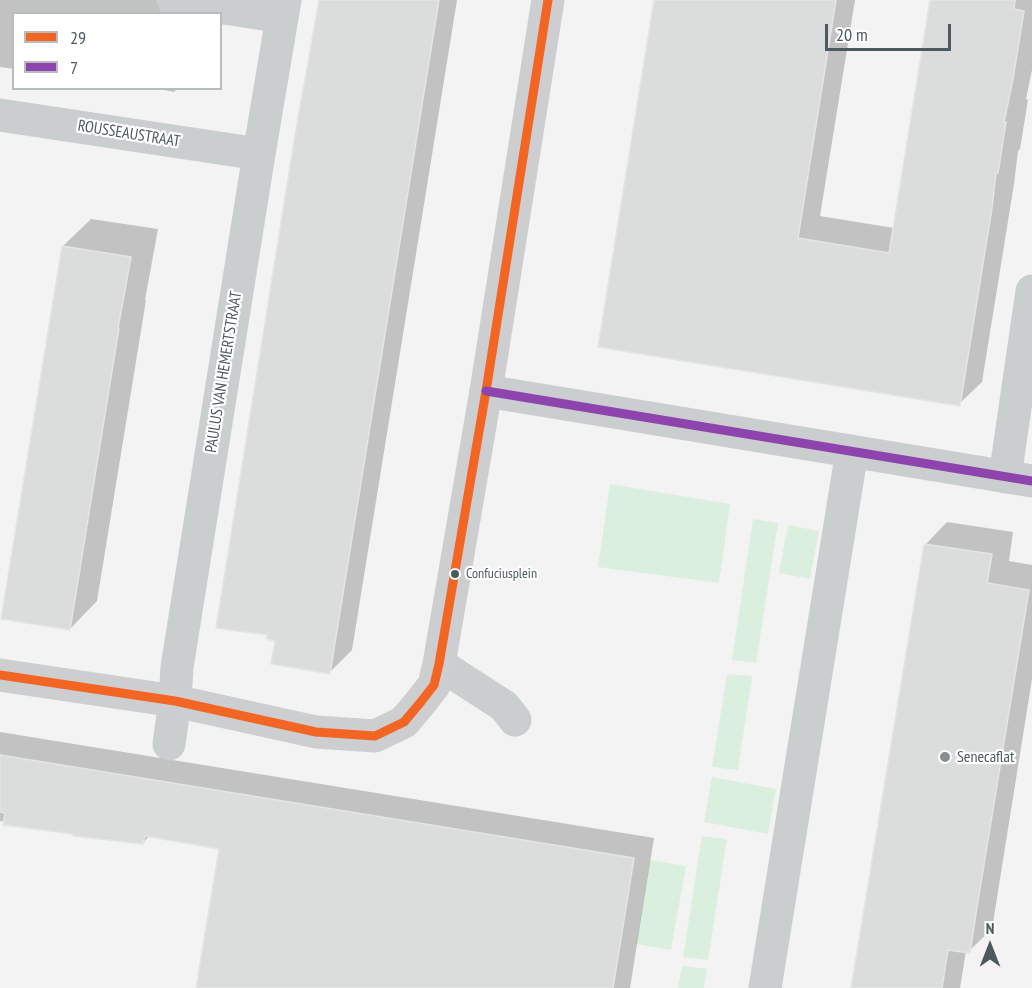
<!DOCTYPE html>
<style>
body{margin:0}
#map{position:relative;width:1032px;height:988px;overflow:hidden;background:#f4f3f3;font-family:"PT Sans Narrow",sans-serif}
canvas{display:block}
.legend{position:absolute;left:12px;top:12px;width:210px;height:78px;box-sizing:border-box;background:#fff;border:2px solid #b7bdbf;margin:0;padding:8px 10px;list-style:none;font-size:18px;color:#4c595e}
.legend li{display:flex;align-items:center;gap:12px;height:30px}
.legend b{width:30px;border:2px solid #b7bdbf}
.north{position:absolute;left:960px;top:916px;width:60px;height:60px;-webkit-text-stroke:4px #fff;paint-order:stroke;rotate:0deg;font-size:16px;font-weight:700;line-height:24px;text-align:center;color:#4c595e}
.north::after{content:'';display:block;margin:auto;width:21px;height:27px;background:#4c595e;clip-path:polygon(50% 0,100% 100%,50% 72%,0 100%)}
.scale{position:absolute;left:825px;top:24px;width:126px;height:27px;box-sizing:border-box;border:3px solid #4c595e;border-top:0;padding-left:8px;font-size:18px;line-height:21px;white-space:nowrap;color:#4c595e;-webkit-text-stroke:4px #fff;paint-order:stroke}
</style>
<div id="map">
<canvas width="1032" height="988"></canvas>
<ul class="legend">
<li><b style="height:8px;background:#f26522"></b>29</li>
<li><b style="height:8px;background:#8e44ad"></b>7</li>
</ul>
<div class="north">N</div>
<div class="scale">20 m</div>
</div>
<script>
const context = document.querySelector('canvas').getContext('2d');
context.lineJoin = 'round';
function paint(path, color) {
  context.fillStyle = color;
  context.fill(path, 'evenodd');
}
function poly(rows) {
  const path = new Path2D();
  for (const r of rows) {
    path.moveTo(r[0], r[1]);
    for (let i = 2; i < r.length; i += 2) path.lineTo(r[i], r[i + 1]);
  }
  return path;
}
function stroke(path, color, width, dash) {
  context.strokeStyle = color;
  context.lineWidth = width;
  context.lineCap = dash ? 'butt' : 'round';
  context.setLineDash(dash || []);
  context.stroke(path);
}
function write(font, color, halo, rows, align = 'center') {
  context.font = font + ' "PT Sans Narrow",sans-serif';
  context.lineWidth = 4.5;
  context.setLineDash([]);
  context.textBaseline = 'middle';
  context.strokeStyle = halo;
  context.fillStyle = color;
  for (const [text, x, y, turn = 0] of rows) {
    context.save();
    context.translate(x, y);
    context.rotate((+turn || 0) * Math.PI / 180);
    context.textAlign = isNaN(turn) ? turn : align;
    if (halo) context.strokeText(text, 0, 0);
    context.fillText(text, 0, 0);
    context.restore();
  }
}
paint(poly([
 [610,484,730,504,719,583,598,567],
 [753,519,778,523,756,663,732,660],
 [788,525,819,531,810,579,779,573],
 [727,674,752,676,738,770,712,767],
 [712,777,776,789,768,834,704,822],
 [702,836,727,839,708,960,683,957],
 [650,860,686,866,671,950,636,944],
 [682,966,707,969,704,988,678,988]
]), '#dbefdf');
paint(poly([
 [0,0,209,0,207,14,14,14,14,69,0,67],
 [321,0,457,0,352,650,330,672,277,640],
 [656,0,855,0,820,216,894,228,932,0,1032,0,1032,70,1026,99,1028,100,1020,149,1018,151,1014,184,982,382,959,404,600,346],
 [154,88,178,88,174,92],
 [91,219,158,229,145,300,146,300,97,601,70,629,63,246],
 [947,522,1013,532,1009,561,1032,565,1032,679,992,929,969,951,966,951,960,988,853,988,925,545],
 [0,732,654,838,630,988,198,988,220,847,150,835,143,843,0,821]
]), '#0003');
const building = poly([
 [319,0,439,0,330,674,271,664,275,641,266,639,267,635,216,628,295,135,319,0],
 [654,0,836,0,798,238,889,253,930,0,1015,0,1014,9,1024,11,1013,79,1004,122,1006,122,998,173,996,173,992,208,960,406,598,347,654,0],
 [62,246,131,257,118,328,119,328,70,630,1,619,62,246],
 [924,544,992,554,987,583,1029,590,977,907,970,953,948,950,942,988,851,988,924,544],
 [0,755,634,858,613,988,196,988,219,849,145,836,143,844,73,836,73,834,3,825,5,813,0,812,0,755]
]);
paint(building, '#dbdcdc');
stroke(building, '#e5e5e6', 1.5);
stroke(poly([
 [173,0,282,17],
 [0,115,259,154],
 [486,391,1032,481],
 [1005,477,1032,291],
 [439,664,504,706,515,720],
 [169,744,175,701,177,667,259,154,285,0],
 [765,988,852,451]
]), '#cbcecf', 33);
stroke(poly([
 [0,675,175,701,316,732,375,736,404,722,420,703,434,685,439,664,486,391,548,0]
]), '#ccced0', 33);
stroke(poly([
 [0,675,175,701,316,732,375,736,404,722,420,703,434,685,439,664,486,391,548,0]
]), '#f26522', 9);
stroke(poly([
 [486,391,1032,481]
]), '#8e44ad', 9);
for (const [x, y, r, color] of [
 [455,574,5,"#4c595e"],
 [945,757,6,"#878f92"]
]) {
  const dot = new Path2D();
  dot.arc(x, y, r, 0, 2 * Math.PI);
  context.fillStyle = color;
  context.fill(dot);
  stroke(dot, '#fff', 2);
}
write('14px', '#4c595e', '#fff', [
 ["Confuciusplein",466,574]
], 'left');
write('16px', '#4c595e', '#fff', [
 ["ROUSSEAUSTRAAT",129,134,9],
 ["PAULUS VAN HEMERTSTRAAT",224,372,-81]
]);
write('16px', '#4c595e', '#fff', [
 ["Senecaflat",957,757]
], 'left');
</script>
